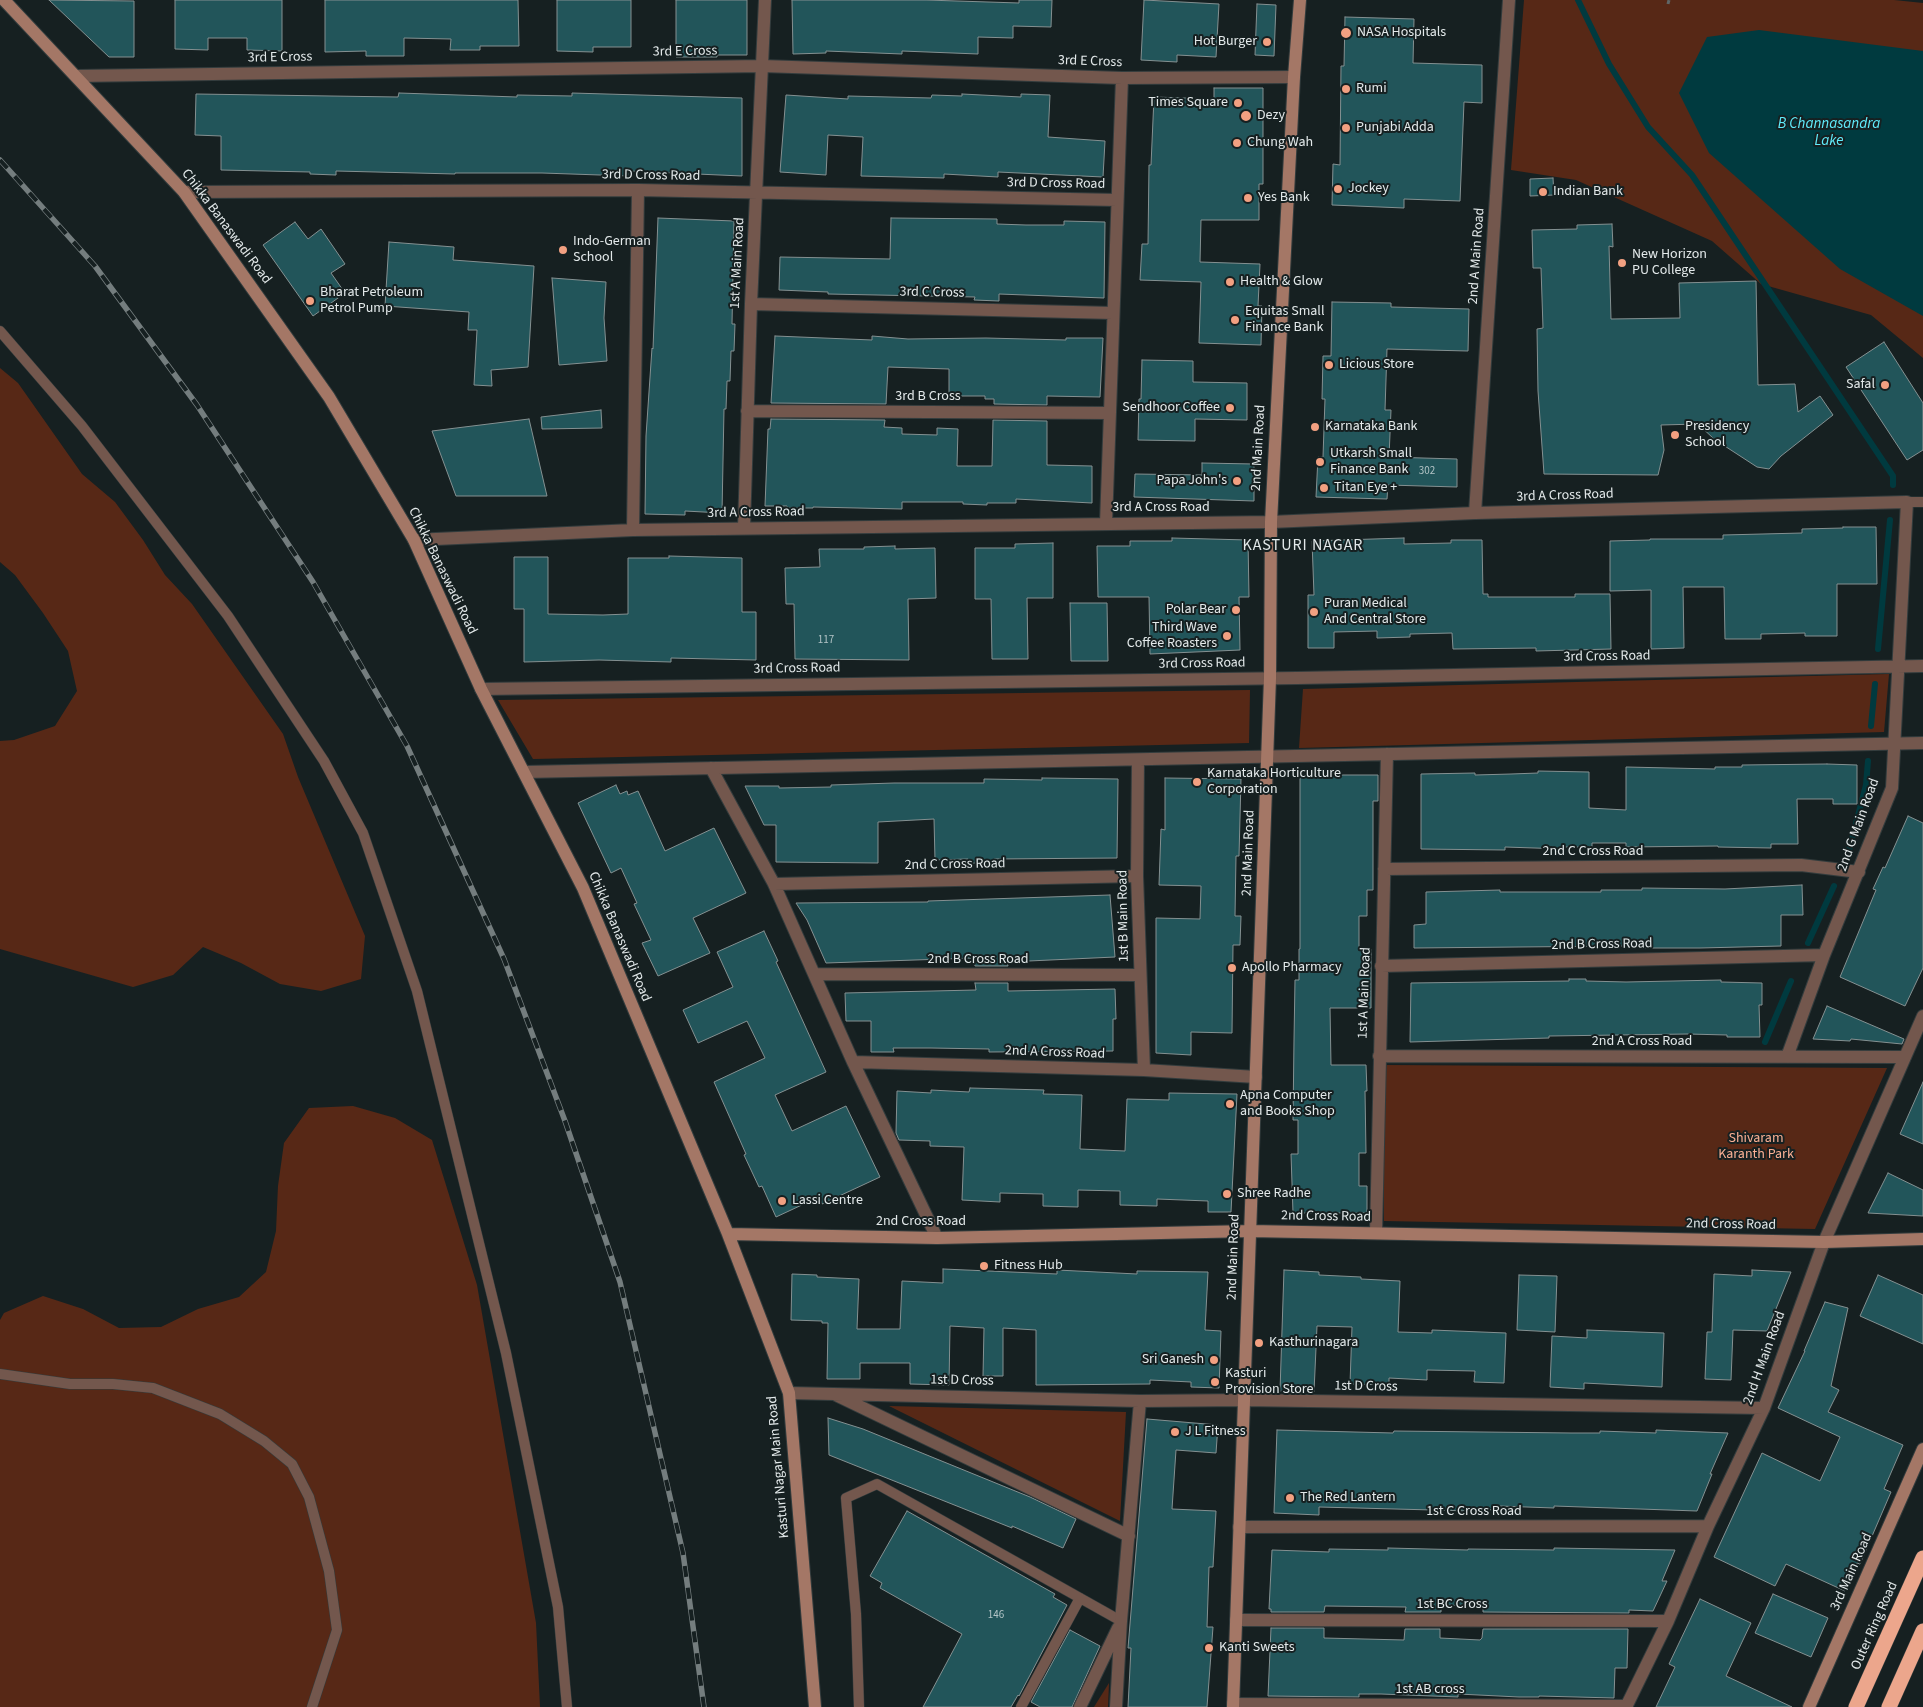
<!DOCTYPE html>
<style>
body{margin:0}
canvas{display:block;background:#162021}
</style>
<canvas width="1923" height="1707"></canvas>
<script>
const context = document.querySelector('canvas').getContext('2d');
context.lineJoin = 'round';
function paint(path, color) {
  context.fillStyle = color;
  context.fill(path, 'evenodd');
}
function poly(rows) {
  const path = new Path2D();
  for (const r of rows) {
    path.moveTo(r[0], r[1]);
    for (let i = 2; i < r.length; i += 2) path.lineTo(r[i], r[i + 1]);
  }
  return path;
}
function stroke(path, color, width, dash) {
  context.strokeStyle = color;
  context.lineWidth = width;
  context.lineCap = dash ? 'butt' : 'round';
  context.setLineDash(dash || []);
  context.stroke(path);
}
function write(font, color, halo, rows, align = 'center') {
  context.font = font + ' "Source Sans 3",sans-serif';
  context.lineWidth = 4;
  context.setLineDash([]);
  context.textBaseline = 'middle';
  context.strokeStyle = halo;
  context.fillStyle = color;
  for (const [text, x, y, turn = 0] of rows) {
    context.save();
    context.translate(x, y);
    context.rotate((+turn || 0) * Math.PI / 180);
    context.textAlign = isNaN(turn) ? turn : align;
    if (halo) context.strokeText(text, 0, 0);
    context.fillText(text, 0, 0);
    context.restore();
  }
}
paint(poly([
 [1524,0,1894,0,1923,3,1923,358,1871,315,1761,284,1712,241,1576,180,1511,170],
 [0,368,18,383,82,474,115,502,143,540,165,575,192,604,283,734,298,777,365,936,361,979,321,991,280,984,241,963,203,947,173,975,133,987,0,949,0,741,14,740,55,726,77,691,68,651,43,613,15,575,0,562],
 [1889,674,1884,732,1299,748,1303,689],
 [1250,690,1249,743,533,759,498,700],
 [1384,1065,1887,1068,1815,1229,1384,1221],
 [353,1106,395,1118,432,1140,477,1285,536,1623,540,1707,0,1707,0,1320,4,1313,43,1296,83,1309,119,1328,161,1327,198,1309,239,1297,266,1272,276,1231,278,1186,284,1143,309,1108],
 [889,1406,1126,1412,1120,1521],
 [1109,1683,1108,1707,1094,1707]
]), '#572816');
paint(poly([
 [1759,30,1923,51,1923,316,1840,269,1709,153,1679,93,1707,37]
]), '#003a3f');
stroke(poly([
 [1578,0,1609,64,1648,127,1692,175,1893,476,1893,485],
 [1878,649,1890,520],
 [1871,726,1875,684],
 [1848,854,1866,785,1868,761],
 [1808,943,1834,886],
 [1765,1042,1791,981]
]), '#003a3f', 6);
const building = poly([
 [49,0,134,1,134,57,109,57,49,0],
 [175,0,282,0,282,51,247,50,247,38,208,38,208,50,175,49,175,0],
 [325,0,518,0,519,46,480,46,480,50,450,50,451,39,404,38,404,56,366,56,366,51,325,52,325,0],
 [557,0,631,0,631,47,593,47,593,52,557,51,557,0],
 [676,0,747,0,747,55,717,55,717,57,676,57,676,0],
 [792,0,926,0,1019,3,1019,0,1052,0,1051,27,1013,26,1013,38,978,37,978,54,902,51,902,54,826,51,826,53,793,54,792,0],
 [1144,0,1219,4,1216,57,1177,55,1177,62,1141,60,1144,0],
 [1257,4,1276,5,1274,56,1255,55,1257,4],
 [1345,17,1414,19,1413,63,1482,65,1482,103,1464,102,1460,201,1404,199,1404,208,1332,205,1333,164,1340,165,1341,66,1344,66,1345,17],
 [1214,88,1263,88,1263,184,1259,184,1259,220,1201,220,1200,262,1260,264,1258,306,1262,306,1261,345,1199,343,1201,282,1140,280,1142,244,1148,244,1149,165,1151,165,1154,97,1214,99,1214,88],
 [399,93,517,97,517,95,572,96,572,93,742,98,742,176,629,171,629,176,542,173,455,173,455,174,336,171,336,175,310,174,310,172,221,170,221,136,195,135,196,94,398,97,399,93],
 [962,94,1021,97,1021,94,1050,95,1048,137,1105,141,1103,177,998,172,998,177,944,174,944,178,861,176,863,137,828,135,826,175,780,172,786,95,848,99,848,96,931,98,932,95,962,96,962,94],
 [1553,178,1554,195,1530,196,1530,179,1553,178],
 [658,218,734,221,732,324,735,324,734,351,731,351,730,381,727,381,726,409,724,409,722,513,685,511,685,515,645,514,646,436,652,348,653,349,658,218],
 [891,218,997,219,997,224,1026,225,1064,225,1064,221,1105,222,1104,298,999,294,999,301,974,300,975,297,828,294,828,292,779,290,780,257,890,259,891,218],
 [295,222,308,239,321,229,345,264,331,273,345,293,313,316,263,245,295,222],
 [1612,224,1613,247,1609,246,1611,319,1680,318,1679,283,1756,281,1758,385,1795,384,1798,412,1820,396,1833,415,1781,456,1769,469,1757,467,1714,439,1698,424,1661,425,1664,450,1658,475,1544,474,1538,391,1537,329,1543,328,1541,268,1533,268,1532,230,1577,229,1577,225,1612,224],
 [389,242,454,247,453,260,534,266,528,367,491,370,492,386,474,385,477,330,468,330,469,312,385,306,389,242],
 [552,278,606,282,604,318,607,361,559,365,552,278],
 [1332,302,1391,303,1391,307,1469,309,1468,351,1387,349,1385,410,1391,410,1389,457,1457,459,1457,487,1388,485,1387,499,1316,497,1318,457,1323,457,1325,399,1322,399,1323,356,1331,356,1332,302],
 [775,336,872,340,872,336,908,339,986,338,1066,340,1066,338,1103,338,1100,397,1047,396,1047,405,994,404,994,399,985,399,985,396,949,396,949,369,888,367,886,404,771,403,775,336],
 [1884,342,1923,403,1923,450,1907,460,1846,367,1884,342],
 [1142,360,1193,361,1193,382,1247,383,1247,420,1195,419,1195,441,1138,440,1139,399,1141,399,1142,360],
 [601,410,602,428,542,429,541,417,601,410],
 [529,419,547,496,456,496,432,431,529,419],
 [771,419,885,420,884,427,902,428,902,434,937,435,937,428,958,429,957,466,992,466,993,420,1047,421,1047,465,1092,466,1092,503,1016,499,1016,503,987,503,987,505,963,504,963,502,902,502,902,509,813,507,813,508,787,508,787,506,765,506,768,429,770,429,771,419],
 [1202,463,1254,464,1254,501,1134,497,1135,474,1202,475,1202,463],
 [1843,527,1876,527,1877,584,1837,584,1837,636,1805,636,1805,633,1761,634,1761,639,1725,639,1724,587,1683,587,1684,648,1651,649,1651,590,1610,591,1610,541,1650,540,1650,539,1723,539,1723,535,1802,533,1802,529,1843,528,1843,527],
 [1172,538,1248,540,1249,597,1239,597,1240,650,1150,654,1149,597,1098,597,1097,546,1130,546,1130,541,1172,541,1172,538],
 [1404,538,1404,544,1451,543,1451,540,1482,540,1483,594,1488,594,1488,597,1575,597,1575,594,1610,594,1611,649,1536,651,1536,648,1453,649,1452,633,1410,634,1410,637,1377,638,1377,631,1334,632,1334,648,1308,648,1308,595,1314,595,1312,541,1404,538],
 [1053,543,1053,598,1027,598,1028,659,992,659,991,599,975,599,975,548,1015,548,1015,544,1053,543],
 [895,546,895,549,935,548,936,598,908,599,909,660,795,659,794,604,786,604,785,568,820,567,819,549,864,549,864,547,895,546],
 [669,556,742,558,742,612,756,612,756,660,671,658,671,662,599,660,524,662,524,609,514,609,514,557,548,557,548,614,603,615,628,614,628,558,669,558,669,556],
 [1070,603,1107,603,1108,661,1071,661,1070,603],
 [1827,764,1857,765,1857,804,1833,804,1833,799,1797,799,1798,844,1771,844,1771,848,1718,847,1718,846,1626,847,1626,843,1592,843,1592,847,1564,847,1564,849,1505,847,1505,850,1421,849,1421,774,1475,773,1475,775,1511,774,1538,773,1538,771,1589,772,1589,808,1626,810,1626,767,1715,769,1715,767,1742,767,1742,765,1827,764],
 [1300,775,1378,775,1378,801,1373,801,1373,890,1367,890,1367,916,1359,916,1359,948,1371,949,1371,1008,1330,1008,1331,1065,1366,1065,1367,1091,1365,1091,1366,1153,1359,1153,1359,1186,1367,1186,1367,1213,1293,1213,1291,1154,1298,1154,1298,1120,1293,1120,1294,1040,1295,980,1299,980,1299,949,1300,949,1300,775],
 [1042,778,1118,779,1117,858,994,859,994,863,968,863,968,859,935,860,934,819,878,822,878,863,776,862,776,825,764,825,745,786,779,786,779,788,831,787,831,785,894,783,984,783,984,779,1042,780,1042,778],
 [1165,778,1241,779,1239,856,1236,856,1235,916,1241,916,1240,945,1233,945,1232,1033,1191,1032,1191,1055,1156,1053,1156,918,1200,919,1201,886,1159,885,1161,829,1165,830,1165,778],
 [616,785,620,794,627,791,628,795,638,791,665,851,714,828,746,893,693,918,710,953,658,976,642,943,651,940,634,904,637,903,621,868,611,873,578,803,616,785],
 [1908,816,1923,823,1923,968,1905,1006,1840,977,1876,890,1873,889,1883,867,1885,868,1908,816],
 [1802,885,1803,915,1781,915,1781,946,1700,948,1643,948,1643,946,1622,946,1414,948,1414,925,1426,924,1426,892,1500,890,1500,892,1601,892,1601,890,1642,890,1642,888,1725,889,1802,885],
 [1110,895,1115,957,1007,962,1008,966,975,966,974,958,826,963,807,920,796,903,928,902,928,901,1110,895],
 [764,931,778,961,776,962,826,1072,775,1095,792,1131,846,1106,880,1177,822,1204,819,1197,776,1217,762,1186,759,1187,744,1155,746,1154,714,1082,765,1058,747,1021,698,1043,683,1010,733,987,717,952,764,931],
 [1569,979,1586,979,1586,981,1626,982,1721,980,1721,982,1762,983,1762,1005,1759,1005,1760,1037,1727,1037,1727,1035,1688,1034,1549,1036,1549,1038,1410,1042,1411,983,1569,981,1569,979],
 [975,983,1008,983,1008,991,1115,989,1116,1019,1113,1019,1113,1051,989,1052,989,1049,931,1048,893,1048,894,1052,871,1052,871,1021,846,1021,845,993,976,990,975,983],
 [1827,1006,1904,1039,1902,1044,1851,1039,1850,1041,1813,1039,1827,1006],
 [1923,1082,1923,1144,1900,1134,1923,1082],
 [970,1088,1044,1090,1043,1094,1082,1095,1080,1149,1125,1151,1127,1099,1169,1100,1169,1093,1237,1094,1231,1212,1208,1212,1208,1201,1157,1199,1157,1206,1120,1205,1120,1191,1078,1190,1078,1207,1043,1206,1043,1194,1000,1193,1000,1202,962,1200,964,1147,930,1146,930,1141,899,1140,896,1133,897,1091,931,1093,931,1090,969,1092,970,1088],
 [1888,1173,1923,1190,1923,1216,1868,1213,1888,1173],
 [943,1269,1057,1274,1057,1270,1137,1274,1137,1271,1208,1272,1205,1330,1221,1331,1219,1388,1191,1387,1191,1382,1150,1380,1150,1384,1036,1385,1036,1330,1003,1328,1003,1376,983,1376,984,1328,950,1326,949,1385,910,1384,910,1363,860,1363,860,1379,827,1379,828,1323,822,1323,822,1321,791,1320,792,1274,817,1275,817,1277,859,1279,857,1329,900,1329,902,1281,943,1283,943,1269],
 [1284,1270,1319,1272,1319,1275,1361,1277,1361,1279,1400,1281,1398,1332,1432,1333,1432,1330,1506,1333,1504,1383,1474,1382,1475,1371,1427,1370,1427,1380,1389,1378,1389,1385,1350,1384,1352,1327,1317,1326,1314,1392,1280,1391,1284,1270],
 [1752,1270,1791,1272,1767,1331,1733,1330,1731,1380,1705,1379,1707,1332,1712,1332,1714,1274,1752,1276,1752,1270],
 [1519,1275,1557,1276,1555,1332,1517,1330,1519,1275],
 [1878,1275,1923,1295,1923,1344,1860,1316,1878,1275],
 [1825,1302,1848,1308,1831,1386,1839,1390,1828,1412,1903,1445,1884,1489,1891,1492,1860,1564,1857,1563,1845,1591,1786,1564,1775,1586,1714,1557,1762,1453,1820,1481,1840,1437,1778,1408,1805,1351,1804,1351,1825,1302],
 [1587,1330,1664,1333,1662,1387,1584,1383,1584,1389,1550,1387,1552,1336,1587,1338,1587,1330],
 [828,1418,863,1429,1030,1497,1076,1519,1063,1548,1012,1526,1012,1528,829,1455,828,1418],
 [1147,1419,1218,1425,1216,1453,1176,1450,1172,1509,1216,1511,1213,1567,1209,1567,1207,1627,1213,1627,1207,1707,1128,1707,1131,1648,1128,1648,1147,1419],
 [1277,1430,1393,1433,1394,1431,1571,1433,1600,1433,1600,1431,1656,1433,1656,1430,1728,1433,1710,1474,1712,1474,1697,1511,1554,1506,1554,1508,1499,1506,1499,1510,1471,1509,1471,1511,1319,1507,1319,1515,1274,1513,1277,1430],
 [907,1511,1055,1594,1053,1597,1067,1605,1019,1696,1018,1695,1011,1707,923,1707,962,1634,880,1588,882,1583,870,1576,907,1511],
 [1388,1548,1468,1550,1468,1549,1554,1550,1554,1548,1675,1550,1662,1581,1667,1581,1653,1611,1629,1610,1629,1613,1483,1612,1483,1606,1441,1605,1441,1612,1405,1612,1406,1607,1325,1606,1324,1612,1271,1612,1271,1609,1269,1609,1272,1550,1329,1552,1329,1549,1388,1550,1388,1548],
 [1773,1594,1828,1618,1811,1657,1755,1633,1773,1594],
 [1700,1599,1751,1623,1726,1676,1792,1707,1656,1707,1675,1667,1669,1664,1700,1599],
 [1271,1628,1324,1628,1324,1638,1404,1640,1405,1629,1440,1629,1440,1638,1480,1640,1482,1638,1483,1629,1628,1629,1627,1668,1615,1668,1614,1698,1539,1696,1539,1697,1519,1697,1458,1694,1458,1697,1381,1694,1359,1694,1359,1697,1268,1696,1271,1628],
 [1070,1630,1100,1646,1072,1707,1040,1707,1031,1702,1070,1630]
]);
paint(building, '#22555a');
stroke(building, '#849091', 1);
const lane = poly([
 [0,331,82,426,228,616,324,761,363,833,417,991,506,1353,558,1607,567,1707],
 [1907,502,1923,502],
 [0,1374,70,1384,113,1384,153,1388,220,1414,264,1441,292,1464,309,1497,329,1571,337,1630,312,1707],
 [859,1707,856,1614,846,1498,877,1484,1121,1621],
 [1021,1707,1080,1598]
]);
const street = poly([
 [76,76,762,66,1122,78,1294,77],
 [184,192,638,190,1117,200],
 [751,304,1113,313],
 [747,411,1110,413],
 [1475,513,1509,0],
 [1106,523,1122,78],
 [744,528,751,304,765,0],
 [633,530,638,190],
 [414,540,633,530,1271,522,1475,513,1907,502,1892,788,1824,955,1787,1057],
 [481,689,1297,678,1923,666],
 [1138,760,1137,876,1144,1070],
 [711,768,774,884,853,1062,937,1238],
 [524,772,1923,743],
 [1384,869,1801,865,1859,872],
 [774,884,1137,876],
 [1381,966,1824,955],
 [815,974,1140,975],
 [1379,1056,1905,1057],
 [853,1062,1144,1070,1256,1077],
 [1376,1232,1387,754],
 [789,1393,1140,1401,1244,1400,1764,1408],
 [836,1395,1129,1536],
 [1239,1527,1708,1526],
 [1236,1620,1668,1621],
 [1233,1704,1627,1706],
 [1080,1707,1118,1628],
 [1116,1707,1121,1621,1140,1401],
 [1626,1707,1668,1621,1708,1526,1764,1408,1824,1242,1923,1016]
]);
const secondary = poly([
 [4,0,184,192,329,397,414,540,481,689,583,888,728,1234,789,1393,815,1707],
 [728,1234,937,1238,1250,1231,1824,1242,1923,1239],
 [1233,1707,1270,678,1271,522,1294,77,1300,0],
 [1809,1707,1923,1449]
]);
const highway = poly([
 [1856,1707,1923,1558],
 [1889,1707,1923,1631]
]);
stroke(lane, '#333c3d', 11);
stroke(street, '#333c3d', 14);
stroke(secondary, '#333c3d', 14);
stroke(highway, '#333c3d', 16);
stroke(poly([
 [1668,4,1669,0]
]), '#5f6768', 3, [4, 2.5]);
stroke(lane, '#73574d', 10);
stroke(street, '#73574d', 12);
stroke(secondary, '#a47766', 12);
stroke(highway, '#eca68c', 15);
const rail = poly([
 [0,160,95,266,197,405,313,582,407,746,504,959,565,1121,620,1282,683,1553,704,1707]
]);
stroke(rail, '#747d7e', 5.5);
stroke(rail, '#162021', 4, [11]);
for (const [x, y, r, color] of [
 [1346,33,6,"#f2a081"],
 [1267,42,5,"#f2a081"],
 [1346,89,5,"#f2a081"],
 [1238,103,5,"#f2a081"],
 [1246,116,6,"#f2a081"],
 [1346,128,5,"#f2a081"],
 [1237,143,5,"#f2a081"],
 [1338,189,5,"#f2a081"],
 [1543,192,5,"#f2a081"],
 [1248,198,5,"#f2a081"],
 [563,250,5,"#f2a081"],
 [1622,263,5,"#f2a081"],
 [1230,282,5,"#f2a081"],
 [310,301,5,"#f2a081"],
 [1235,320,5,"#f2a081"],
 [1329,365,5,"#f2a081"],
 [1885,385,5,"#f2a081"],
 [1230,408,5,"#f2a081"],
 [1315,427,5,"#f2a081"],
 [1675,435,5,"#f2a081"],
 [1320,462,5,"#f2a081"],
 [1237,481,5,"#f2a081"],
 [1324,488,5,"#f2a081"],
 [1236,610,5,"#f2a081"],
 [1314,612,5,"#f2a081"],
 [1227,636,5,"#f2a081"],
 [1197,782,5,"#f2a081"],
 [1232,968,5,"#f2a081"],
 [1230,1104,5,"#f2a081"],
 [1227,1194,5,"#f2a081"],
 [782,1201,5,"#f2a081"],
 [984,1266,5,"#f2a081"],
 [1259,1343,5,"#f2a081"],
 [1214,1360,5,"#f2a081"],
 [1215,1382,5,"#f2a081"],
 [1175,1432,5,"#f2a081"],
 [1290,1498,5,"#f2a081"],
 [1209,1648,5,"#f2a081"]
]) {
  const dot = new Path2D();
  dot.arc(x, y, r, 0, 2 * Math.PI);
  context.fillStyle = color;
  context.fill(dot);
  stroke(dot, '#162021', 2);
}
write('11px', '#b3c4c6', null, [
 ["302",1427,472],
 ["117",826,641],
 ["146",996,1616]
]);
write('14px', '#e3e9ea', '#162021', [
 ["NASA Hospitals",1357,33],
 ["Hot Burger",1257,42,"right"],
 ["Rumi",1356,89],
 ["Times Square",1228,103,"right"],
 ["Dezy",1257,116],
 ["Punjabi Adda",1356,128],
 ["Chung Wah",1247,143],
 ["Jockey",1348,189],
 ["Indian Bank",1553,192],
 ["Yes Bank",1258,198],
 ["Indo-German",573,242],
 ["School",573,258],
 ["New Horizon",1632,255],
 ["PU College",1632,271],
 ["Health & Glow",1240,282],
 ["Bharat Petroleum",320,293],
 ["Petrol Pump",320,309],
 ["Equitas Small",1245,312],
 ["Finance Bank",1245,328],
 ["Licious Store",1339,365],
 ["Safal",1875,385,"right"],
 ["Sendhoor Coffee",1220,408,"right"],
 ["Karnataka Bank",1325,427],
 ["Presidency",1685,427],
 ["School",1685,443],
 ["Utkarsh Small",1330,454],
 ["Finance Bank",1330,470],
 ["Papa John's",1227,481,"right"],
 ["Titan Eye +",1334,488],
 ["Puran Medical",1324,604],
 ["And Central Store",1324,620],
 ["Polar Bear",1226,610,"right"],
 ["Third Wave",1217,628,"right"],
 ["Coffee Roasters",1217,644,"right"],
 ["Karnataka Horticulture",1207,774],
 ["Corporation",1207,790],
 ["Apollo Pharmacy",1242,968],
 ["Apna Computer",1240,1096],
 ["and Books Shop",1240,1112],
 ["Shree Radhe",1237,1194],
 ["Lassi Centre",792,1201],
 ["Fitness Hub",994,1266],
 ["Kasthurinagara",1269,1343],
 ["Sri Ganesh",1204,1360,"right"],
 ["Kasturi",1225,1374],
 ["Provision Store",1225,1390],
 ["J L Fitness",1185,1432],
 ["The Red Lantern",1300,1498],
 ["Kanti Sweets",1219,1648]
], 'left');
write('14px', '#e3e9ea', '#162021', [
 ["3rd E Cross",685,52,-1],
 ["3rd E Cross",280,58,-1],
 ["3rd E Cross",1090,62,2],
 ["3rd D Cross Road",651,176,1],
 ["3rd D Cross Road",1056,184,1],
 ["Chikka Banaswadi Road",226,227,53],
 ["2nd A Main Road",1477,256,-86],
 ["1st A Main Road",738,263,-87],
 ["3rd C Cross",932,293,1],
 ["3rd B Cross",928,397],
 ["2nd Main Road",1259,448,-87],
 ["3rd A Cross Road",1565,496,-2],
 ["3rd A Cross Road",1161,508],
 ["3rd A Cross Road",756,513,-1],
 ["Chikka Banaswadi Road",442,571,64],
 ["3rd Cross Road",1607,657,-1],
 ["3rd Cross Road",1202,664,-1],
 ["3rd Cross Road",797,669,-1],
 ["2nd G Main Road",1859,825,-70],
 ["2nd C Cross Road",1593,852],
 ["2nd Main Road",1249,853,-88],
 ["2nd C Cross Road",955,865,-1],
 ["1st B Main Road",1124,916,-91],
 ["Chikka Banaswadi Road",619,937,67],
 ["2nd B Cross Road",1602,945,-1],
 ["2nd B Cross Road",978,960],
 ["1st A Main Road",1365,993,-88],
 ["2nd A Cross Road",1642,1042],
 ["2nd A Cross Road",1055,1053,2],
 ["2nd Cross Road",1326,1217,1],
 ["2nd Cross Road",921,1222],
 ["2nd Cross Road",1731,1225,1],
 ["2nd Main Road",1234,1257,-88],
 ["2nd H Main Road",1765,1358,-70],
 ["1st D Cross",962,1381,1],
 ["1st D Cross",1366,1387,1],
 ["Kasturi Nagar Main Road",779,1467,-95],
 ["1st C Cross Road",1474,1512],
 ["3rd Main Road",1852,1572,-66],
 ["1st BC Cross",1452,1605],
 ["Outer Ring Road",1875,1626,-66],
 ["1st AB cross",1430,1690]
]);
write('14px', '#fbb094', '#162021', [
 ["Shivaram",1756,1139],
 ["Karanth Park",1756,1155]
]);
write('italic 15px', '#60ecfb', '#162021', [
 ["B Channasandra",1829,125],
 ["Lake",1829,142]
]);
context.letterSpacing = '1px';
write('16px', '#e3e9ea', '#162021', [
 ["KASTURI NAGAR",1303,546]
]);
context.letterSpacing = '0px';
</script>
